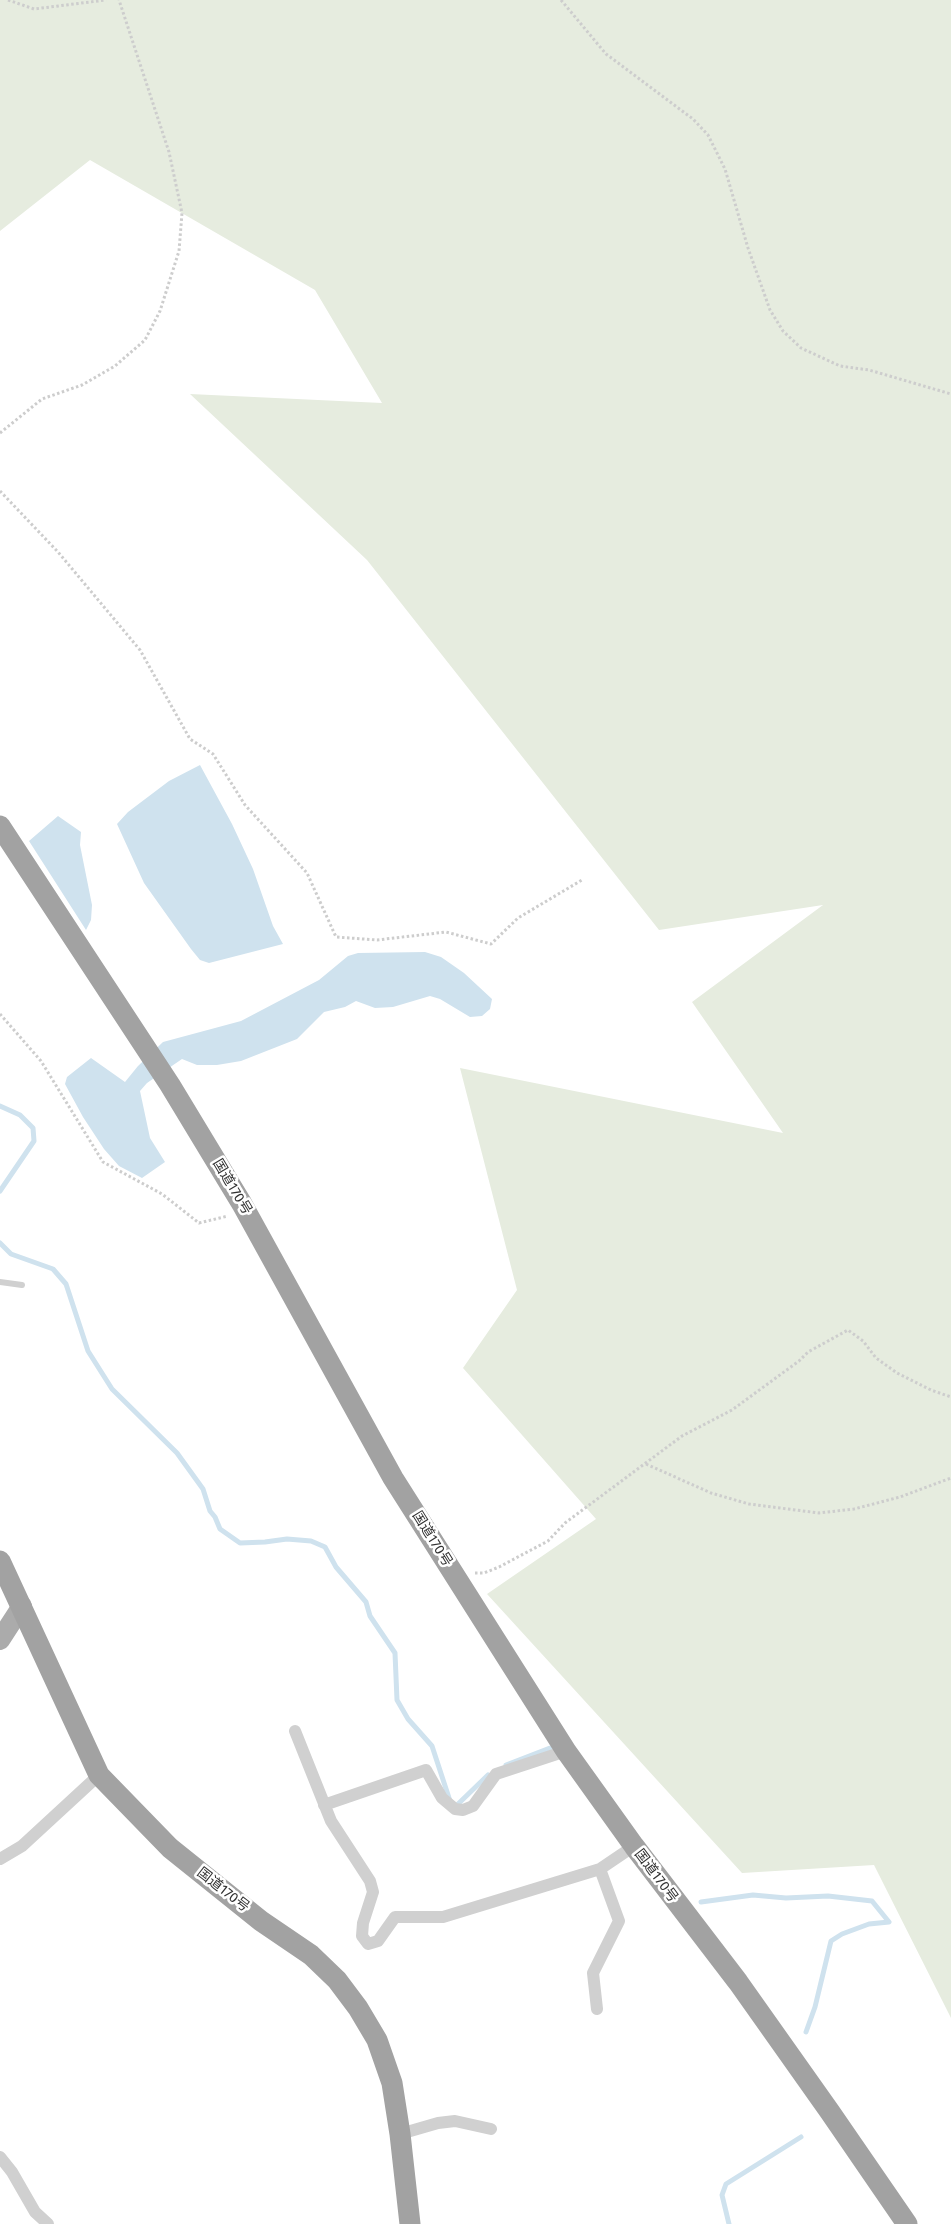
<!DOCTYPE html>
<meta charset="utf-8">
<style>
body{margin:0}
canvas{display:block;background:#fff}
</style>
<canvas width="951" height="2224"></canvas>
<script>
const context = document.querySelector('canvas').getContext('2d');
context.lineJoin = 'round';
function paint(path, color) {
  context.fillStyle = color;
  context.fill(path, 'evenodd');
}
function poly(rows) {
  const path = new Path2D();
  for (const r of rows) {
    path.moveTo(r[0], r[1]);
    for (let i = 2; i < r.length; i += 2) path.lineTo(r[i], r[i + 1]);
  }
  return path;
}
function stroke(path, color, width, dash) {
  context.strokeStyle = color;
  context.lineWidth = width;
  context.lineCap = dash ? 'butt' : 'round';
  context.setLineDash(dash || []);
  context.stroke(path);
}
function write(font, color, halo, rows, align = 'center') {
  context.font = font + ' "Fira Sans","Noto Sans JP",sans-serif';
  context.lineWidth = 5;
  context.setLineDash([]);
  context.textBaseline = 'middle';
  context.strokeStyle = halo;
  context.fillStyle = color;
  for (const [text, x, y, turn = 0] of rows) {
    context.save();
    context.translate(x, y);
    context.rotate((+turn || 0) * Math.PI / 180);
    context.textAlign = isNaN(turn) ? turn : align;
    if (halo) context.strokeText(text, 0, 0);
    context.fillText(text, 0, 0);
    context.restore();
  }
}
paint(poly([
 [0,0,951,0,951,2018,874,1865,742,1873,487,1594,596,1519,463,1368,517,1290,460,1068,783,1133,692,1002,823,905,659,930,367,560,190,394,382,403,315,290,90,160,0,231]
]), '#e6ecdf');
paint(poly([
 [200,765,232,824,253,869,273,926,283,944,209,963,200,960,191,949,144,883,117,824,128,812,169,781],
 [58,816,81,832,80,845,92,905,91,920,86,930,29,841],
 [425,952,441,957,464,973,492,999,490,1009,482,1016,470,1017,440,999,430,996,393,1007,375,1008,356,1001,345,1007,324,1012,297,1039,241,1061,217,1065,197,1065,182,1059,147,1083,140,1091,150,1138,165,1162,142,1178,119,1166,104,1149,83,1117,65,1084,67,1077,91,1058,125,1082,138,1066,163,1042,241,1021,319,980,348,956,358,953]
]), '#cfe2ee');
stroke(poly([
 [0,1106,20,1115,33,1128,34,1141,0,1191],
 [0,1243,11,1254,53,1269,66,1284,88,1351,112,1389,177,1453,203,1489,210,1511,215,1517,220,1529,240,1543,265,1542,287,1539,311,1541,325,1547,336,1567,366,1602,370,1616,395,1653,397,1700,408,1719,432,1746,450,1801],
 [506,1765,550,1748],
 [457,1805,488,1775],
 [701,1902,753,1895,786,1898,828,1896,872,1901,889,1922,869,1924,842,1934,831,1941,815,2007,806,2032],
 [729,2224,722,2195,726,2184,801,2137]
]), '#cfe2ee', 5);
stroke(poly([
 [8,0,34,9,106,0],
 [561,0,606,54,693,119,708,135,725,169,748,248,770,310,783,331,801,348,840,366,869,370,951,394],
 [0,433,42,399,82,385,115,366,145,340,160,311,179,251,182,213,169,152,119,0],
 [0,491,58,552,140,650,190,739,213,754,245,805,307,873,336,937,377,940,446,932,491,944,518,918,582,880],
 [0,1014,41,1061,103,1162,162,1194,199,1223,228,1216],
 [646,1464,711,1493,749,1504,819,1513,854,1509,900,1497,951,1478],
 [475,1573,484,1573,499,1567,548,1541,565,1523,682,1436,732,1410,799,1361,808,1352,848,1330,863,1341,876,1358,897,1373,931,1390,951,1397]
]), '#cdcdcd', 3, [2.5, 2.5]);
stroke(poly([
 [0,1282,22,1285]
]), '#d0d0d0', 6);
stroke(poly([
 [295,1731,331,1821,370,1881,373,1892,363,1923,362,1936,368,1944,378,1941,395,1917,443,1917,600,1869,634,1846],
 [324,1805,426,1770,442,1798,455,1809,463,1810,473,1806,496,1774,566,1751],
 [0,1859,22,1846,99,1775],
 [597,2009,593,1973,619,1921,600,1869],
 [400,2134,438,2123,455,2121,491,2129],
 [0,2157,12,2172,35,2212,48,2224]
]), '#d0d0d0', 12);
stroke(poly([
 [0,1640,22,1606]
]), '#ababab', 20);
stroke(poly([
 [0,826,170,1085,242,1204,393,1478,566,1751,634,1846,738,1982,830,2112,907,2224],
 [0,1561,99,1775,170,1848,261,1921,311,1955,337,1980,358,2008,377,2040,392,2083,400,2134,410,2224]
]), '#a2a2a2', 21);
write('14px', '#333', '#fff', [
 ["国道170号",232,1187,59],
 ["国道170号",432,1539,58],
 ["国道170号",656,1876,53],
 ["国道170号",223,1890,38]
]);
</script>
